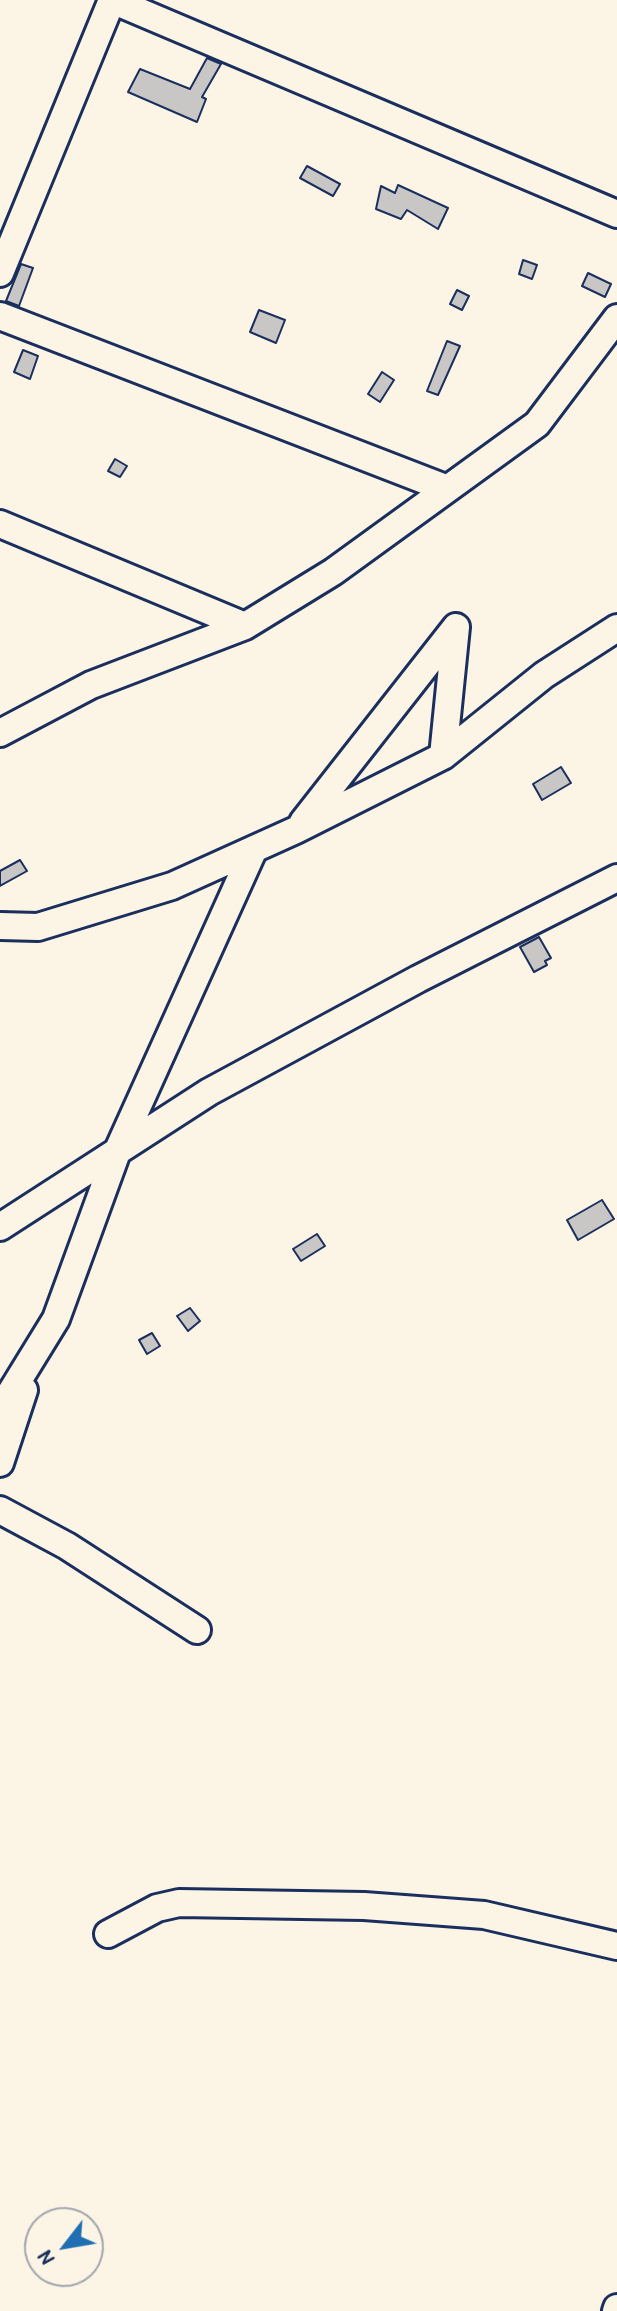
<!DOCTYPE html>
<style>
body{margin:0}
#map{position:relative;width:617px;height:2311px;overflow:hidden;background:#fcf5e5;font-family:"Patrick Hand",sans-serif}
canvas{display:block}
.north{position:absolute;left:24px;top:2207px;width:80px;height:80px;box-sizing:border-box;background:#fcf5e5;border:2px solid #a2a6af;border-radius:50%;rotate:239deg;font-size:22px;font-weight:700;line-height:32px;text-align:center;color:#1b2f5e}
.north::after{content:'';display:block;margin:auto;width:28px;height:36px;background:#1f6fb2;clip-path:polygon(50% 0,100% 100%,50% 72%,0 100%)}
</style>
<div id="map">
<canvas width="617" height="2311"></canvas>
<div class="north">N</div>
</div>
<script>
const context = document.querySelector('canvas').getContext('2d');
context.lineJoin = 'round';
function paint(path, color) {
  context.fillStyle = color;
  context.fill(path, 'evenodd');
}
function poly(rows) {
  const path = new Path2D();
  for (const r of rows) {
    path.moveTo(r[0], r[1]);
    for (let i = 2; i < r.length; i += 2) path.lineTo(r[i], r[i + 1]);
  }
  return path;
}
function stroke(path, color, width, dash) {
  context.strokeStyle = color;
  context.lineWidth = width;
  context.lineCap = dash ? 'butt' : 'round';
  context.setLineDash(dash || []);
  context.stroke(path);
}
const building = poly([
 [207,58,221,64,202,97,206,99,197,122,128,92,140,69,190,89,207,58],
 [307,166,340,184,333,196,300,178,307,166],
 [398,185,448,208,438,229,407,210,401,219,376,209,381,186,395,193,398,185],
 [523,260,537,265,532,279,519,274,523,260],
 [21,264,33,268,19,306,6,301,21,264],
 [588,273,611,284,605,297,582,286,588,273],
 [457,290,469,296,462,310,450,304,457,290],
 [259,310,285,320,276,343,250,332,259,310],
 [447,341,460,346,438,395,427,391,447,341],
 [23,350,38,356,30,379,14,372,23,350],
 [382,372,394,380,380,402,368,394,382,372],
 [115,459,127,466,120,477,108,471,115,459],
 [561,767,571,783,542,800,533,784,561,767],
 [20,860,27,871,0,886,0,871,20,860],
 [539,937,551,958,545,961,547,965,534,972,520,947,539,937],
 [602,1200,614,1219,578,1240,567,1220,602,1200],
 [317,1234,325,1246,301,1261,293,1249,317,1234],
 [190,1308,200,1321,188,1331,177,1316,190,1308],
 [152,1333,160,1346,147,1354,139,1340,152,1333]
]);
paint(building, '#c8c7c6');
stroke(building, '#1b2f5e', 2);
const minor = poly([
 [112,0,617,214],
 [0,273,112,0],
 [0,316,445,488],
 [0,524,245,626],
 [0,733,91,685,245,626,333,572,537,424,617,318],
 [303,822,456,627,443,756],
 [0,926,38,927,172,886,296,830,443,756,544,675,617,628],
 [0,1227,209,1092,418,979,617,878],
 [0,1410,56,1319,117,1152,254,849],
 [0,1463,24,1390],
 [0,1510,67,1546,197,1630],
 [108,1934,157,1908,179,1903,364,1906,484,1915,617,1946],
 [616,2311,617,2308]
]);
stroke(minor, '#1b2f5e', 32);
stroke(minor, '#fcf5e5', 26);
</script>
